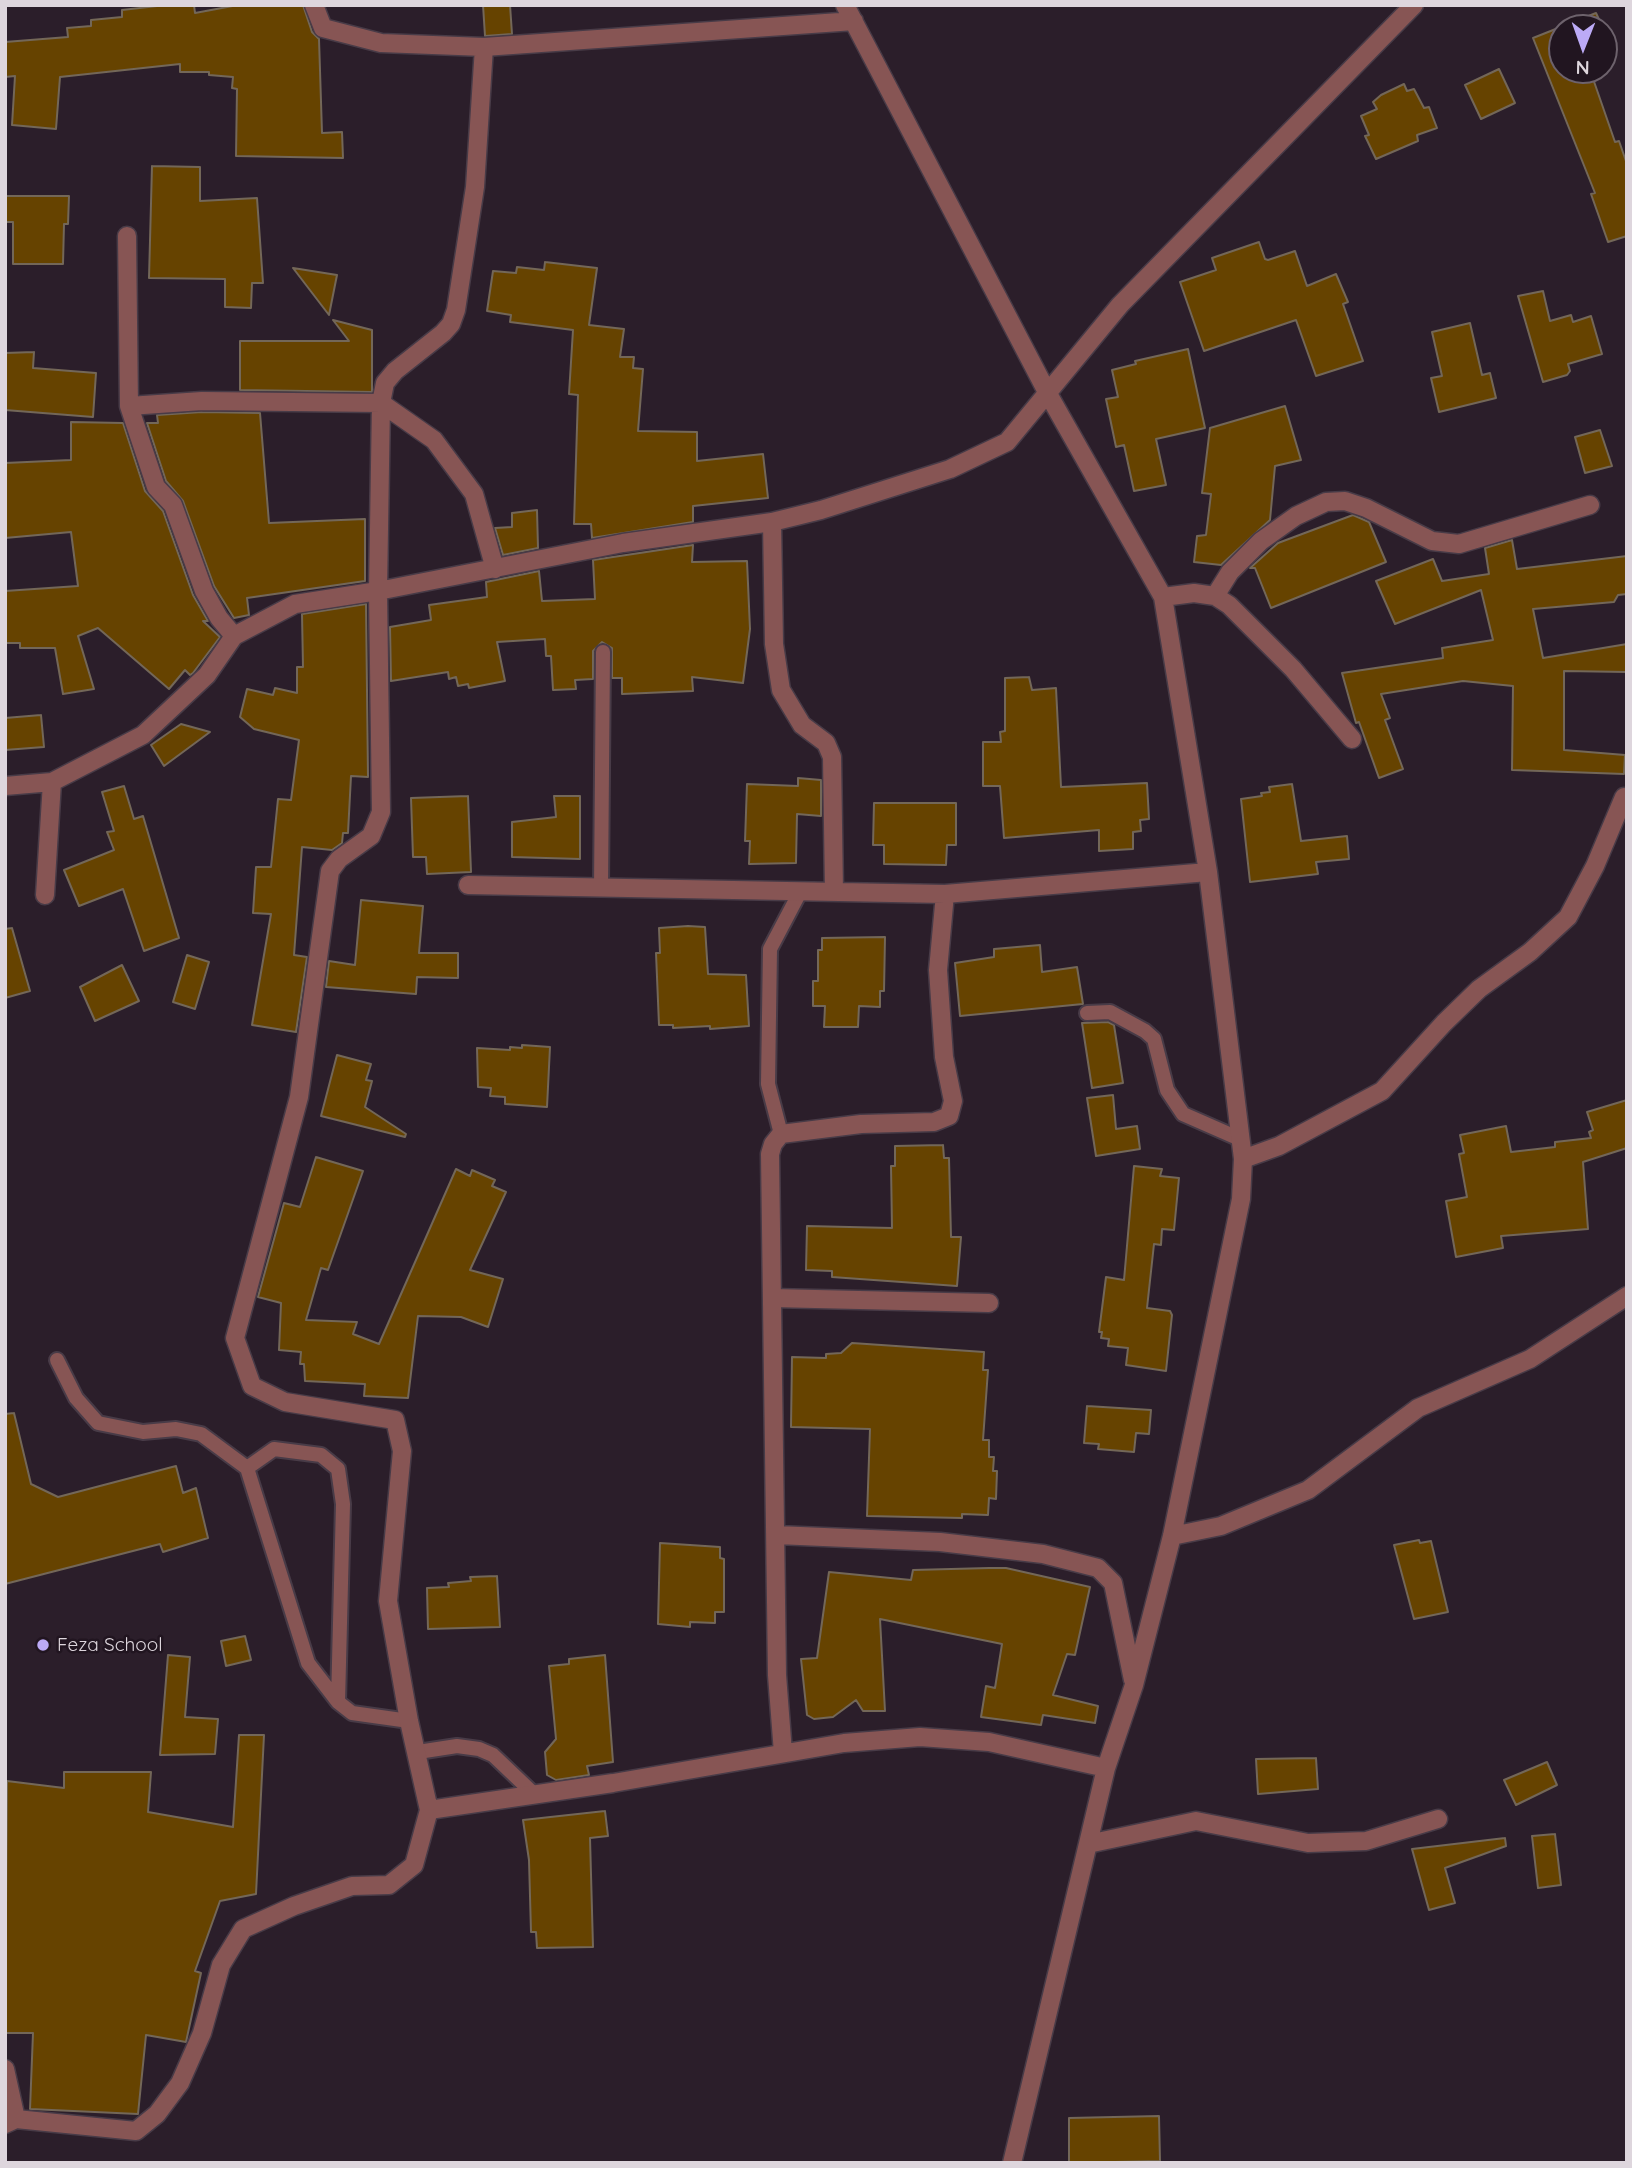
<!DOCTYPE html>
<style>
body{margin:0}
#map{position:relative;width:1632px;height:2168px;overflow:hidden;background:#2b1e2a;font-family:Quicksand,sans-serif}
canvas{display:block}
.frame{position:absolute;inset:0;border:7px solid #ded6dd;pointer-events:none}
.north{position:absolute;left:1548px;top:14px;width:70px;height:70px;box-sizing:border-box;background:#211520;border:2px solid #6d626c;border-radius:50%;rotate:181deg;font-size:19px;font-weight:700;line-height:28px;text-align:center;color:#ded6dd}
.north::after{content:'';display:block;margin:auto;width:24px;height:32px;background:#bcaaf6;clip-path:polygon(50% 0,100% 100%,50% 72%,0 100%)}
</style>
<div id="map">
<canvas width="1632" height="2168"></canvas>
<div class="frame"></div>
<div class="north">N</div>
</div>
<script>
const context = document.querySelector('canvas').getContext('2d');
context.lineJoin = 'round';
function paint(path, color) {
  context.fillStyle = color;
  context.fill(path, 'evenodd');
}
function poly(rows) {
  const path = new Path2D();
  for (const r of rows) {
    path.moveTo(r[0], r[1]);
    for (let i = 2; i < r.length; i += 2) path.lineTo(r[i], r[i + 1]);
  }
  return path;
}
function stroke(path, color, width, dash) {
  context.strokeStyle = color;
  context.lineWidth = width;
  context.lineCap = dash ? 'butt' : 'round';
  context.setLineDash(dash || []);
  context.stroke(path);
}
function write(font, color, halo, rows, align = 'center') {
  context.font = font + ' Quicksand,sans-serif';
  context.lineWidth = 5;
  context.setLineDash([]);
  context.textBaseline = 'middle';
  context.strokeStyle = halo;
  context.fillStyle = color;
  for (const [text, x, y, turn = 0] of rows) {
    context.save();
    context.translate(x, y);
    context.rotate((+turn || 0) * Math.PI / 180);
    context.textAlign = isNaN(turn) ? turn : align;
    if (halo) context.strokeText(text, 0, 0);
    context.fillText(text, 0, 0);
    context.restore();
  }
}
const building = poly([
 [166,5,194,5,195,13,238,5,303,5,312,32,319,39,322,133,342,132,343,158,236,156,237,89,232,88,233,77,209,75,209,72,180,72,180,64,60,77,56,129,12,125,15,76,5,77,5,42,68,37,67,28,91,26,91,20,122,17,122,10,166,5],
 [483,5,510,5,512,34,485,36,483,5],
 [1596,13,1603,28,1562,28,1562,70,1590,70,1615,142,1619,141,1627,164,1627,236,1608,242,1591,194,1595,193,1533,38,1596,13],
 [1499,69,1515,103,1481,119,1465,85,1499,69],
 [1404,84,1407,91,1414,89,1424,108,1429,107,1437,128,1417,135,1418,141,1376,159,1365,136,1369,135,1361,116,1377,109,1373,102,1381,95,1404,84],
 [152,166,200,167,200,201,257,198,263,283,252,283,251,308,225,307,225,279,149,278,152,166],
 [5,196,69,196,68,224,64,224,63,264,13,264,13,222,5,222,5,196],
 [1259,242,1265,259,1268,260,1295,251,1307,286,1336,274,1348,302,1343,304,1363,361,1316,376,1296,320,1204,351,1180,282,1216,270,1212,258,1259,242],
 [545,262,597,268,589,325,624,329,620,357,634,357,633,368,643,369,638,431,697,432,697,461,763,454,768,498,693,506,693,522,592,538,591,524,574,524,578,395,569,394,573,330,510,322,511,315,487,311,493,271,516,273,517,267,544,270,545,262],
 [293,268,337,275,329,315,293,268],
 [1543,291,1550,321,1571,315,1573,322,1591,316,1602,354,1568,364,1570,371,1567,375,1543,382,1518,296,1543,291],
 [333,320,372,330,372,392,240,390,240,341,349,341,333,320],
 [1470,323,1482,375,1490,373,1496,398,1439,412,1431,378,1442,376,1432,332,1470,323],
 [1188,349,1205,428,1156,439,1166,485,1134,491,1124,445,1116,447,1106,399,1118,397,1112,370,1136,364,1135,361,1188,349],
 [34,352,33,368,96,373,93,417,5,410,5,353,34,352],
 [1285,406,1301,460,1275,466,1270,520,1221,565,1194,562,1197,536,1206,535,1211,494,1202,493,1210,428,1285,406],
 [202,412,260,413,269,523,365,519,365,581,247,598,249,615,234,618,214,586,183,501,166,481,147,423,158,423,157,415,202,412],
 [71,422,123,423,145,491,163,511,193,595,208,621,203,621,220,637,193,673,190,675,185,670,169,689,98,628,78,636,94,689,63,694,55,648,20,648,20,643,5,643,5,591,78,586,71,532,5,538,5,463,71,460,71,422],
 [1600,430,1612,466,1585,473,1575,437,1600,430],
 [537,510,538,548,503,555,495,528,512,527,512,513,537,510],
 [1353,515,1369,522,1386,562,1271,608,1255,568,1250,568,1278,543,1353,515],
 [1512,540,1517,569,1627,556,1627,594,1618,595,1614,602,1533,609,1543,658,1627,644,1627,672,1564,671,1564,750,1625,755,1624,774,1512,770,1513,686,1463,681,1381,694,1390,718,1385,720,1403,769,1379,778,1359,722,1356,723,1342,673,1443,658,1442,648,1493,640,1481,590,1395,624,1376,581,1433,559,1442,581,1489,574,1485,548,1512,540],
 [693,545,692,562,747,561,750,629,743,683,692,677,693,691,622,694,622,678,612,678,612,648,602,642,593,651,593,679,575,680,576,689,553,690,551,656,546,656,545,639,497,642,505,681,469,688,468,684,458,686,456,677,449,679,448,672,391,681,390,627,431,620,429,605,487,597,486,582,539,571,542,601,595,599,593,560,693,545],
 [366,604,368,777,351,776,348,833,343,833,342,843,332,850,302,847,294,955,307,957,296,1032,252,1025,271,914,253,913,256,867,271,867,278,799,291,800,299,740,254,729,240,717,247,689,273,695,275,688,297,693,297,667,303,667,302,614,366,604],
 [1029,677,1032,690,1056,688,1061,787,1147,783,1149,819,1140,820,1141,831,1133,832,1133,849,1099,851,1099,830,1004,838,1000,786,983,786,983,742,1001,742,1000,732,1005,731,1005,678,1029,677],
 [41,715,44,747,5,750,5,718,41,715],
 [181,724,210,732,164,766,151,745,181,724],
 [798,778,821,780,821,816,797,814,796,863,749,864,750,841,745,841,747,784,798,786,798,778],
 [1292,784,1301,841,1347,836,1349,859,1316,862,1318,874,1250,882,1241,799,1262,796,1261,793,1270,792,1269,787,1292,784],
 [124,786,134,819,143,816,179,938,144,951,123,889,79,906,64,870,114,850,107,832,114,831,102,792,124,786],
 [468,796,471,872,427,874,426,857,413,857,411,798,468,796],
 [554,796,580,796,580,859,512,857,512,822,556,817,554,796],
 [874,803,956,803,956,845,947,845,946,865,884,864,884,845,873,845,874,803],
 [361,900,423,906,419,953,458,953,458,978,417,977,416,994,326,987,329,961,355,965,361,900],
 [688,926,705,927,708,974,746,975,749,1026,710,1029,710,1026,673,1028,673,1025,659,1025,656,953,660,953,659,928,688,926],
 [12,928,30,991,5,998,5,929,12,928],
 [885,937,884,991,880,991,880,1007,859,1006,858,1027,824,1027,825,1006,813,1006,813,981,818,981,818,950,822,950,822,938,885,937],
 [1040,945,1042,972,1077,967,1083,1004,960,1016,955,963,994,957,994,949,1040,945],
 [187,955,209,962,195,1009,173,1002,187,955],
 [122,965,139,1001,95,1021,80,987,122,965],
 [1108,1022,1114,1025,1123,1083,1092,1088,1082,1023,1108,1022],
 [522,1045,550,1047,547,1107,505,1104,505,1097,490,1096,491,1088,478,1087,477,1048,510,1050,510,1047,522,1048,522,1045],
 [337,1055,371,1064,366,1080,372,1081,365,1107,406,1134,405,1137,321,1116,337,1055],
 [1113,1095,1116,1129,1137,1126,1140,1149,1096,1156,1087,1098,1113,1095],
 [1627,1100,1627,1148,1583,1162,1588,1229,1501,1236,1503,1248,1456,1257,1446,1201,1467,1197,1459,1154,1464,1153,1460,1135,1506,1126,1511,1152,1555,1147,1555,1142,1591,1138,1589,1132,1593,1130,1587,1112,1627,1100],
 [943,1145,944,1158,949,1158,951,1237,961,1237,957,1286,832,1277,832,1271,806,1270,807,1226,892,1228,891,1166,895,1166,895,1146,943,1145],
 [316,1157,363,1171,328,1270,321,1268,306,1320,357,1322,353,1334,379,1344,456,1169,470,1176,472,1170,495,1180,492,1186,506,1192,470,1270,503,1279,488,1327,461,1317,418,1316,408,1398,364,1396,365,1384,305,1381,304,1364,300,1364,301,1352,279,1350,281,1303,258,1297,284,1203,300,1207,316,1157],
 [1134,1166,1162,1169,1160,1176,1179,1178,1174,1230,1162,1229,1161,1245,1154,1244,1147,1308,1170,1311,1172,1315,1166,1371,1126,1365,1128,1348,1108,1346,1109,1339,1101,1338,1102,1332,1099,1332,1106,1277,1124,1280,1134,1166],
 [852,1343,984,1352,983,1370,988,1370,983,1440,989,1440,989,1457,994,1457,993,1471,997,1471,996,1499,989,1498,988,1515,962,1514,962,1518,867,1516,870,1429,791,1427,792,1357,826,1358,826,1354,841,1353,852,1343],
 [1087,1406,1151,1410,1149,1434,1136,1433,1134,1452,1098,1449,1099,1444,1084,1443,1087,1406],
 [14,1413,31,1484,58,1497,176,1466,183,1493,196,1488,208,1538,163,1552,160,1544,5,1584,5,1414,14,1413],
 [1419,1540,1420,1543,1431,1541,1448,1612,1414,1619,1394,1545,1419,1540],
 [660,1543,720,1547,720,1558,724,1559,724,1612,715,1612,715,1623,690,1622,690,1627,658,1624,660,1543],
 [989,1568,1006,1568,1090,1587,1075,1655,1067,1654,1053,1695,1098,1706,1095,1723,1043,1715,1041,1725,981,1717,986,1686,995,1688,1002,1644,880,1619,885,1711,863,1711,856,1700,833,1717,814,1719,807,1715,801,1659,817,1658,829,1572,911,1580,913,1570,989,1568],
 [497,1576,500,1627,428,1629,427,1588,449,1587,448,1583,471,1581,470,1577,497,1576],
 [245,1636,251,1660,226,1666,221,1641,245,1636],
 [168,1655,190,1657,185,1717,218,1719,215,1754,160,1755,168,1655],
 [605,1655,613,1762,587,1766,589,1775,556,1780,547,1775,545,1752,556,1739,549,1666,569,1664,569,1659,605,1655],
 [239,1735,264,1735,256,1894,220,1901,195,1971,201,1973,186,2042,146,2035,138,2114,30,2109,33,2033,5,2033,7,1781,64,1788,64,1772,151,1772,148,1812,233,1827,239,1735],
 [1316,1758,1318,1789,1258,1794,1256,1759,1316,1758],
 [1547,1762,1557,1785,1516,1805,1504,1780,1547,1762],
 [605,1811,608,1836,590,1838,593,1947,537,1948,536,1932,531,1932,529,1860,523,1820,605,1811],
 [1555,1834,1561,1885,1538,1888,1532,1836,1555,1834],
 [1505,1838,1506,1846,1445,1868,1455,1903,1429,1910,1412,1849,1505,1838],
 [1159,2116,1160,2161,1069,2163,1069,2118,1159,2116]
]);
paint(building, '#664300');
stroke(building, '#736758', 2);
const lane = poly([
 [601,888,603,652],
 [1087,1013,1110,1012,1145,1031,1154,1039,1167,1090,1183,1114,1240,1139],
 [781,1134,768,1084,770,949,800,892],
 [57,1360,76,1398,98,1423,143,1432,176,1429,201,1434,247,1468,308,1663,338,1702,352,1713,409,1721],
 [247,1468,274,1449,321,1455,338,1469,343,1504,338,1702],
 [418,1752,457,1746,479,1749,493,1755,535,1795]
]);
const street = poly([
 [314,5,323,28,381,43,484,47],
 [845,5,1047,392,1163,597,1208,872,1243,1159,1241,1199,1172,1536,1134,1685,1106,1768,1012,2163],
 [854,21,484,47,475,187,456,310,451,324,443,333,395,371,385,383,381,403,378,591,381,812,371,836,339,859,330,871,299,1097,235,1338,252,1386,285,1402,395,1420,402,1451,388,1601,409,1721,429,1810,613,1783,844,1743,920,1737,989,1742,1106,1768],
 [127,236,129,406,156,487,173,505,204,591,219,618,234,636],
 [129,406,202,401,381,403,434,440,474,494,495,569],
 [772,522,774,644,781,690,802,725,826,743,832,757,834,892],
 [1215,596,1230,572,1261,541,1296,516,1326,502,1345,501,1366,508,1432,541,1459,544,1590,505],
 [1163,597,1194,593,1215,596,1229,605,1293,669,1352,739],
 [5,786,52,782,143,735,207,675,234,636,295,604,378,591,623,543,772,522,821,510,950,469,1007,442,1120,305,1414,5],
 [468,885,945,894,1208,872],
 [45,895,52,782],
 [1243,1159,1279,1146,1382,1091,1444,1023,1479,989,1530,952,1568,917,1595,866,1624,797],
 [772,1298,989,1303],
 [777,1535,940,1542,1043,1554,1098,1568,1113,1583,1133,1680],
 [1172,1536,1221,1526,1308,1490,1418,1408,1530,1359,1627,1296],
 [783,1753,777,1675,770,1154,773,1144,781,1134,861,1124,934,1122,949,1116,953,1101,944,1057,938,970,945,894],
 [1088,1844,1196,1821,1308,1843,1366,1841,1438,1819],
 [5,2069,16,2119],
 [5,2124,16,2119,136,2131,157,2114,180,2083,202,2033,221,1965,243,1929,294,1906,352,1886,389,1885,414,1865,429,1810]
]);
stroke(lane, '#483b47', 18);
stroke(street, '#483b47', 21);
stroke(lane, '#875554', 14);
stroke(street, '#875554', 18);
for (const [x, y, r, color] of [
 [43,1645,7,"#bcaaf6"]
]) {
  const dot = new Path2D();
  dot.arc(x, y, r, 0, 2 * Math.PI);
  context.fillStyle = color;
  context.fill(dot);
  stroke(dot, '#211520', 2.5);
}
write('19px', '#ded6dd', '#211520', [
 ["Feza School",57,1645]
], 'left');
</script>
